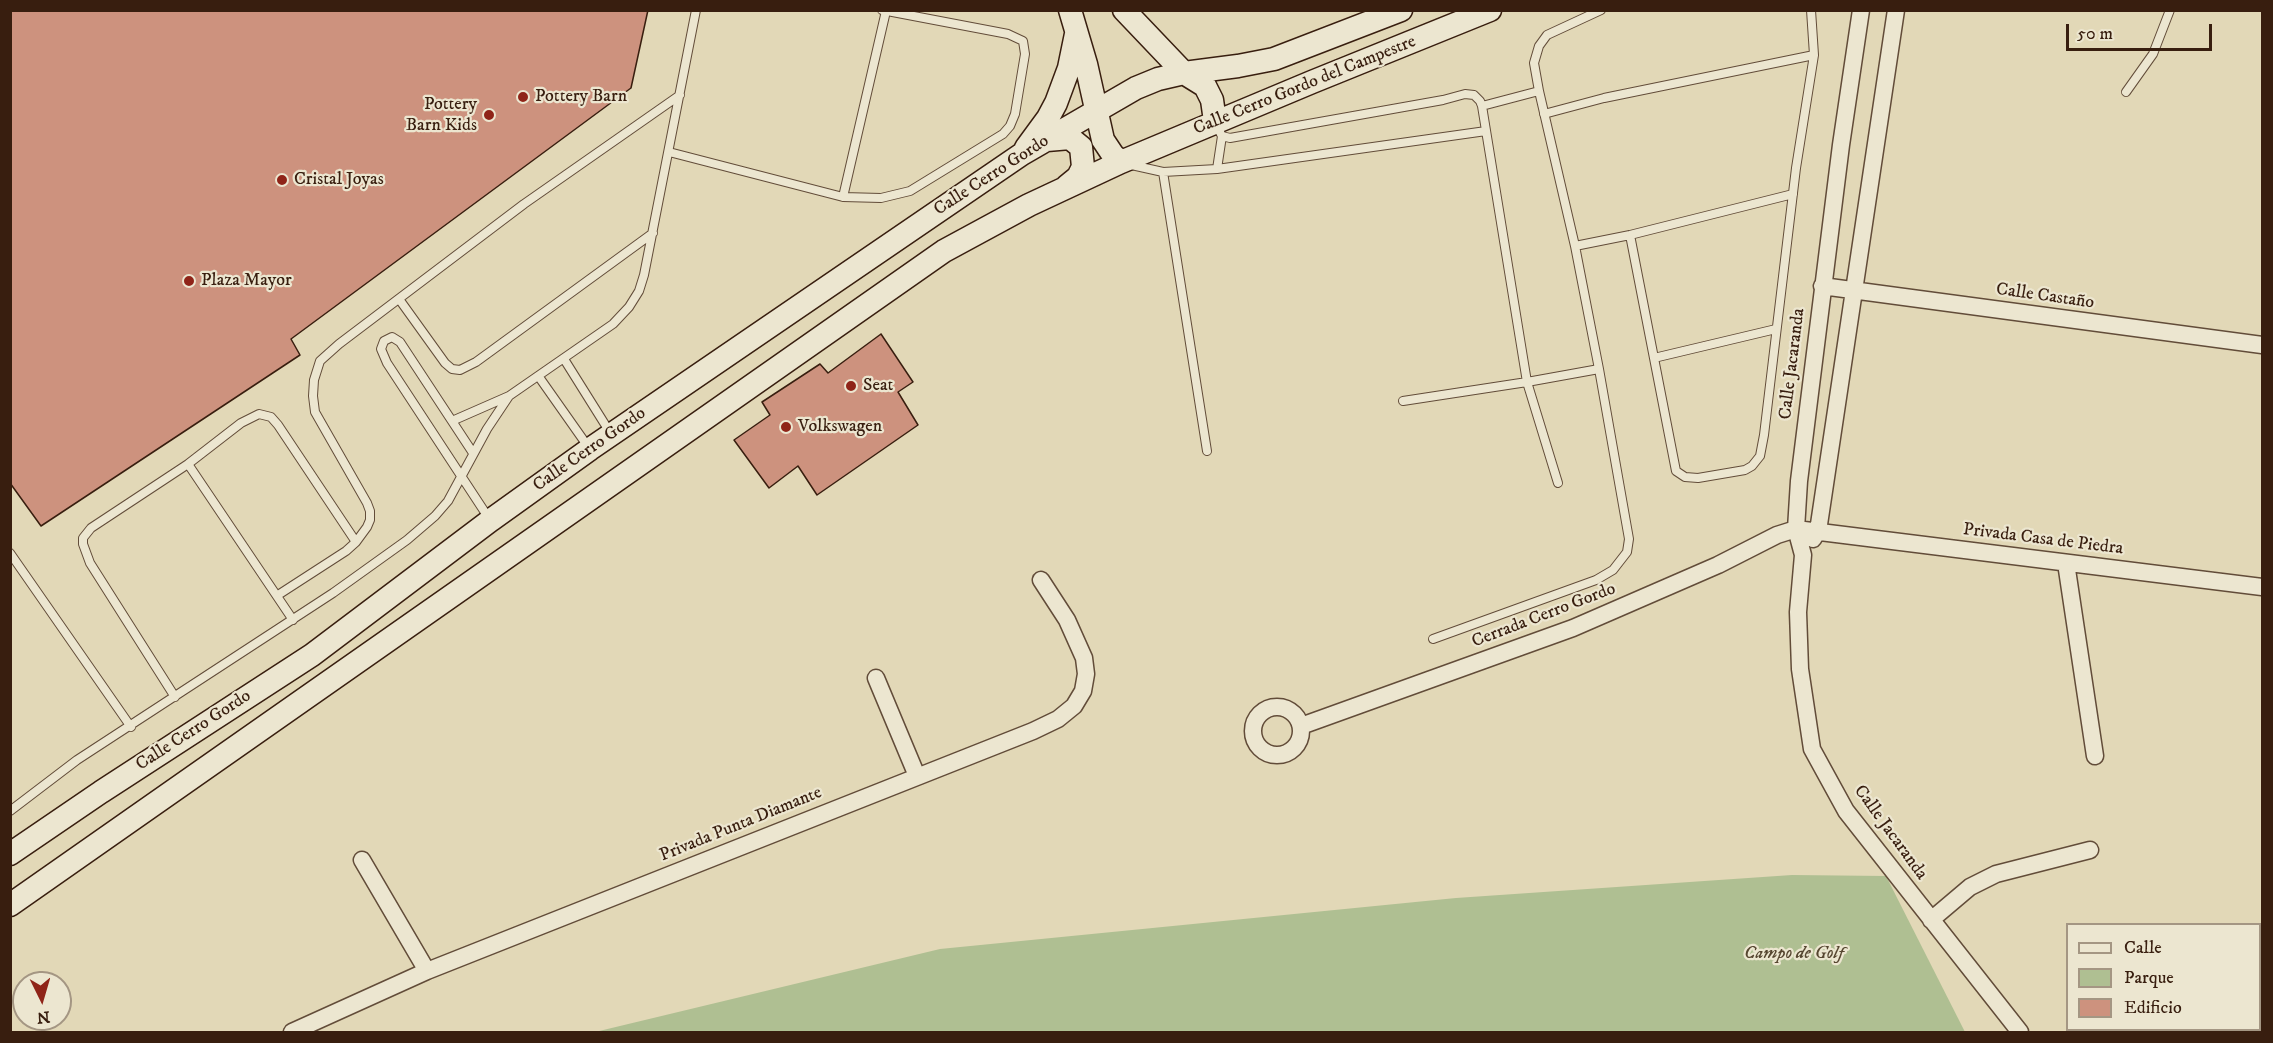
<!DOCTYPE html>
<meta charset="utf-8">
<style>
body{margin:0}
#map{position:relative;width:2273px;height:1043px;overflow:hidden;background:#e2d8b7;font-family:"IM FELL DW Pica",serif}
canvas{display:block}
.frame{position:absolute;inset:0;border:12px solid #381e0f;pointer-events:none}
.legend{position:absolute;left:2066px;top:923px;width:195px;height:108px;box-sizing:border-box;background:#ece6d0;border:2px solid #a49683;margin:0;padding:8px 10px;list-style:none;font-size:18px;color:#381e0f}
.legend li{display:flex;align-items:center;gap:12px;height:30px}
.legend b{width:30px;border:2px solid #a49683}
.north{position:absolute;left:12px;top:971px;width:60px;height:60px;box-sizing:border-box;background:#ece6d0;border:2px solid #a49683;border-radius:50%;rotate:175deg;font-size:16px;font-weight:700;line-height:24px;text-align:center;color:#381e0f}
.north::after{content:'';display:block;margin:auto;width:21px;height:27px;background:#8f2418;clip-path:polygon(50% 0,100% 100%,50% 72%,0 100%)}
.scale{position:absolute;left:2066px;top:24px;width:146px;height:27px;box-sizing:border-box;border:3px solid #381e0f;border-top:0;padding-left:8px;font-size:18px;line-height:21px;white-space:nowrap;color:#381e0f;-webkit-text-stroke:4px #ece6d0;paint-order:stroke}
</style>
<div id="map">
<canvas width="2273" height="1043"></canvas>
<div class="frame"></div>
<ul class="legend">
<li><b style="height:8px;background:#ece6d0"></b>Calle</li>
<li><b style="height:16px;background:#afbf92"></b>Parque</li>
<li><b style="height:16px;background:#cd927e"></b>Edificio</li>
</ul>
<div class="north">N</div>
<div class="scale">50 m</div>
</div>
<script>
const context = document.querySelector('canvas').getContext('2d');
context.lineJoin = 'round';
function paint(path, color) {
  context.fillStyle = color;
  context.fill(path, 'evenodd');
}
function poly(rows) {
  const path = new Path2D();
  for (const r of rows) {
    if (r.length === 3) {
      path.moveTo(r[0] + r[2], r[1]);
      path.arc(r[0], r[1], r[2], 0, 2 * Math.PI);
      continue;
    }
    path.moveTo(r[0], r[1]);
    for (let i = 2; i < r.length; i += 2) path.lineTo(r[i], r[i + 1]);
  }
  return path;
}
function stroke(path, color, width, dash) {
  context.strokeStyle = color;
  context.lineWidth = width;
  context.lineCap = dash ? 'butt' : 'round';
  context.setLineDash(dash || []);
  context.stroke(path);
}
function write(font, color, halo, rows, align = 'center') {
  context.font = font + ' "IM FELL DW Pica",serif';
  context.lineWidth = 4.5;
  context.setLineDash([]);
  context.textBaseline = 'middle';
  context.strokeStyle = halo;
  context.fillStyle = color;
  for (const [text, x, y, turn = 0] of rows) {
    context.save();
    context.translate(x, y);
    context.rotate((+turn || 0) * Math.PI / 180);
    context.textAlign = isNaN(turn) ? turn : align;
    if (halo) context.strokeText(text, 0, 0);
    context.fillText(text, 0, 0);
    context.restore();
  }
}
paint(poly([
 [1792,875,1886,876,1965,1032,595,1032,940,949,1456,898]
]), '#afbf92');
const building = poly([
 [10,10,648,10,631,88,291,339,300,355,41,526,10,483,10,10],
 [881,334,913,382,898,392,918,425,817,495,798,466,769,488,734,440,770,415,762,402,820,364,828,373,881,334]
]);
paint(building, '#cd927e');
stroke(building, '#381e0f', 1.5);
const lane = poly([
 [2126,92,2153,54,2170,10],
 [1482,106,1539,91],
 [1544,114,1604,98,1814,55],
 [1216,125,1222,136,1230,138,1443,100,1465,94,1474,95,1480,101,1482,106,1527,382,1599,369],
 [669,152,843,197,881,198,910,191,1003,134,1010,126,1015,114,1025,54,1023,41,1008,34,882,10],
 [1127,164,1163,172,1217,169,1486,131],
 [1217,169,1222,136],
 [1163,172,1207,451],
 [843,197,886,11],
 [1630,235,1676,471,1685,477,1698,478,1745,470,1752,466,1760,456,1764,435,1796,168,1814,55,1811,10],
 [1575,246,1630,235,1793,194],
 [399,299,445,363,452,369,460,370,476,362,653,233],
 [1654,358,1776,329],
 [564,359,611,434],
 [539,377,589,448],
 [1403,401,1527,382,1558,483],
 [452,421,509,396],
 [473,453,400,342,392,337,384,341,381,349,387,363,490,520],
 [188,464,293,620],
 [10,553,131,727],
 [278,595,346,551,356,542,367,527,370,520,370,511,367,503,315,412,313,396,314,380,320,361,339,344,524,204,680,95],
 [1433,639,1596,580,1613,570,1627,552,1629,539,1599,369,1575,246,1539,91,1534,63,1539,46,1547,35,1601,10],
 [175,697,90,563,83,544,83,538,91,528,188,464,241,423,259,414,271,417,278,425,356,542],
 [10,811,77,760,333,593,407,540,435,516,448,501,487,429,509,396,613,324,629,307,639,291,644,275,696,10]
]);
const street = poly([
 [1861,10,1841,145,1799,481,1796,529,1803,555,1798,612,1800,669,1812,749,1846,811,2020,1032],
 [1822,286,2262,345],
 [1813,539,1818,531,1896,10],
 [2066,563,2095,756],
 [876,678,917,776],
 [1277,731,24],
 [1301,726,1573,628,1718,565,1777,535,1796,529,2262,587],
 [362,860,427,971],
 [1931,920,1970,887,1996,874,2090,850],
 [292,1032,427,971,1033,731,1058,719,1074,706,1083,691,1086,674,1084,658,1067,620,1041,580]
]);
const secondary = poly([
 [1070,10,1086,64,1103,140,1113,155,1121,162],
 [1124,10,1184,73,1205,86,1212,100,1215,121],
 [1047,140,1070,138,1081,147,1083,167,1078,177,1067,186],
 [1026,148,1048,118,1056,103,1069,68,1076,34],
 [10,854,101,792,312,655,491,520,590,449,1022,154,1136,88,1158,79,1184,73,1238,66,1274,59,1401,10],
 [10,905,944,251,1029,205,1121,162,1312,82,1490,10]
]);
stroke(lane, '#624c39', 10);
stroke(street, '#624c39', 19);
stroke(secondary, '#381e0f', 25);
stroke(lane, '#ece6d0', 8);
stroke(street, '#ece6d0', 16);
stroke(secondary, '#ece6d0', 22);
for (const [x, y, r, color] of [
 [523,97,6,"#8f2418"],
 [489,115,6,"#8f2418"],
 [282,180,6,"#8f2418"],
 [189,281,6,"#8f2418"],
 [851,386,6,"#8f2418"],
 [786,427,6,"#8f2418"]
]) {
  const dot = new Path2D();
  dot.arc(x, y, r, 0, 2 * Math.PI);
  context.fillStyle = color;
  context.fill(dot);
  stroke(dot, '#ece6d0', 2);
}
write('18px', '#381e0f', '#ece6d0', [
 ["Calle Cerro Gordo del Campestre",1305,86,-22],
 ["Calle Cerro Gordo",992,176,-33],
 ["Calle Castaño",2045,297,8],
 ["Calle Jacaranda",1793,364,-83],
 ["Calle Cerro Gordo",590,450,-35],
 ["Privada Casa de Piedra",2043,540,7],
 ["Cerrada Cerro Gordo",1544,616,-21],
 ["Calle Cerro Gordo",194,731,-33],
 ["Privada Punta Diamante",741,825,-22],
 ["Calle Jacaranda",1890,833,54]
]);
write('18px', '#381e0f', '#ece6d0', [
 ["Pottery Barn",535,97],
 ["Pottery",477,105,"right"],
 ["Barn Kids",477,126,"right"],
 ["Cristal Joyas",294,180],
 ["Plaza Mayor",201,281],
 ["Seat",863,386],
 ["Volkswagen",798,427]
], 'left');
write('italic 18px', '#564630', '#ece6d0', [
 ["Campo de Golf",1794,954]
]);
</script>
